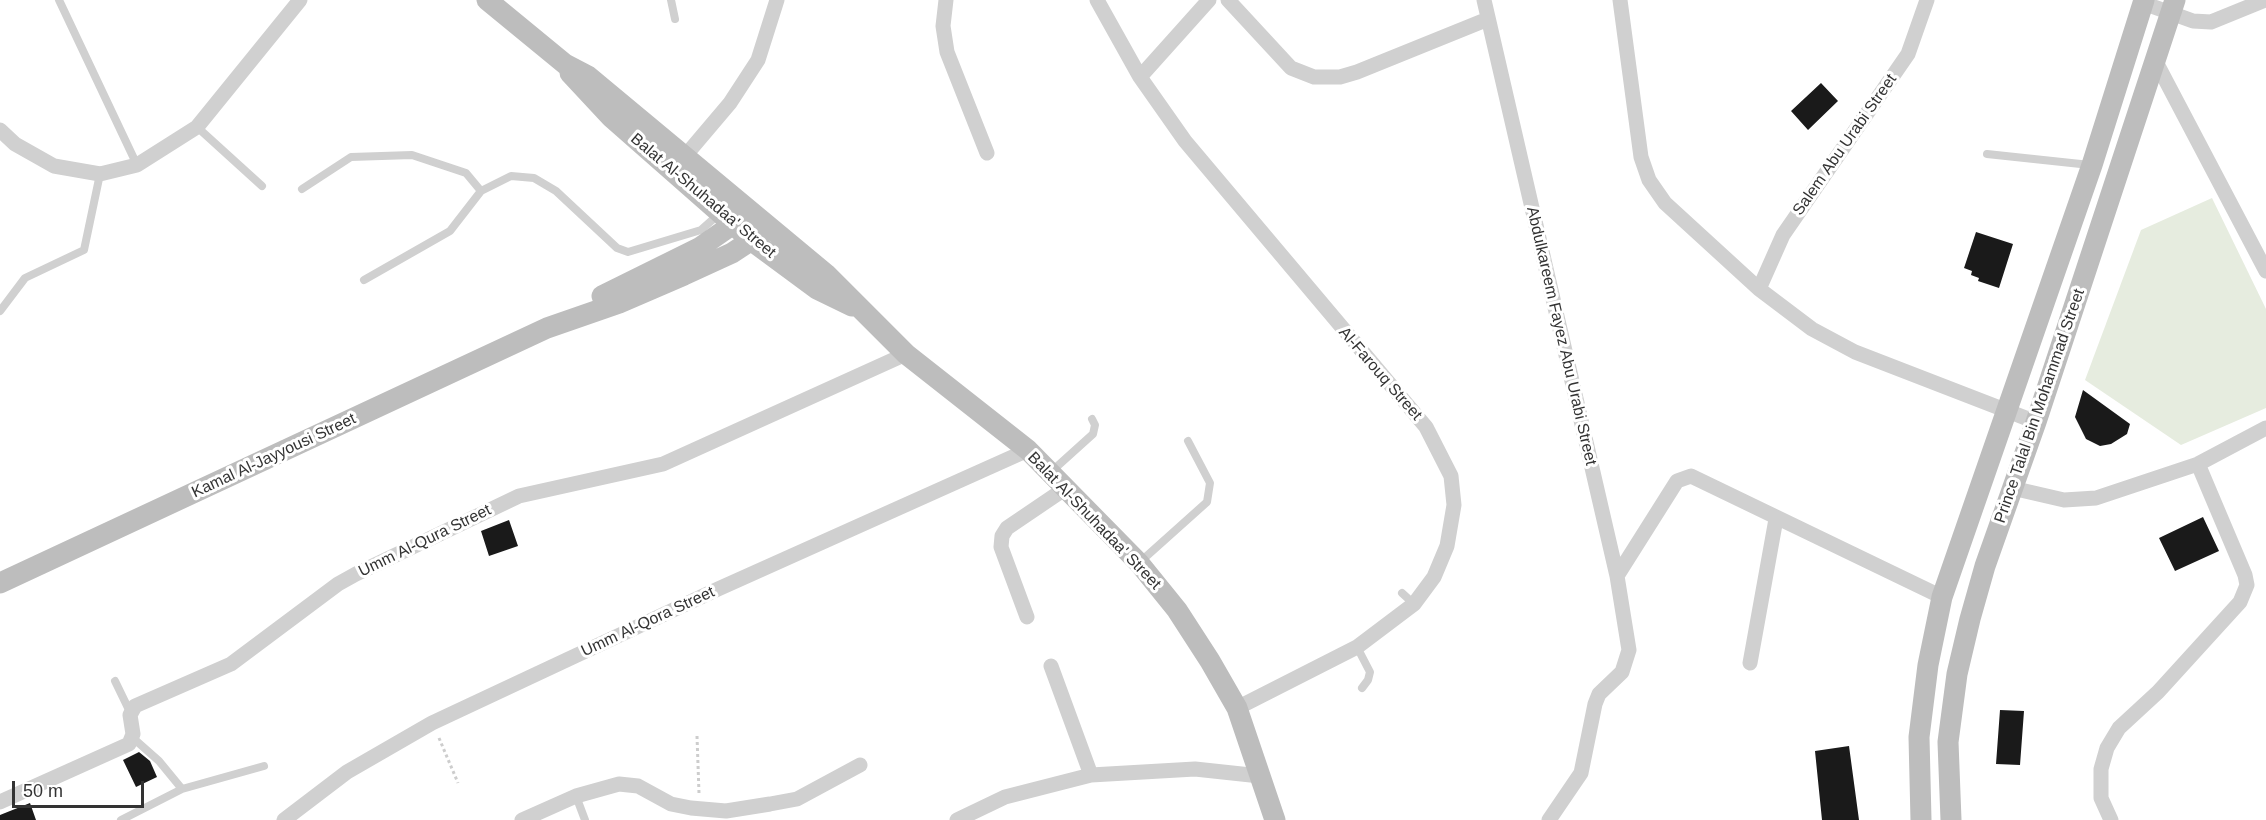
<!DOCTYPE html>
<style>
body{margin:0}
#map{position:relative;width:2266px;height:820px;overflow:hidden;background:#fff;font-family:Arial,sans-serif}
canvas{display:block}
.scale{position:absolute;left:12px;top:781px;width:132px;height:27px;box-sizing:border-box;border:3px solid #333;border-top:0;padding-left:8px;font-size:18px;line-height:21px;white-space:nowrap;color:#333;-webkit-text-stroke:4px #fff;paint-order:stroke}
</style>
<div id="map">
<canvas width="2266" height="820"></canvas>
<div class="scale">50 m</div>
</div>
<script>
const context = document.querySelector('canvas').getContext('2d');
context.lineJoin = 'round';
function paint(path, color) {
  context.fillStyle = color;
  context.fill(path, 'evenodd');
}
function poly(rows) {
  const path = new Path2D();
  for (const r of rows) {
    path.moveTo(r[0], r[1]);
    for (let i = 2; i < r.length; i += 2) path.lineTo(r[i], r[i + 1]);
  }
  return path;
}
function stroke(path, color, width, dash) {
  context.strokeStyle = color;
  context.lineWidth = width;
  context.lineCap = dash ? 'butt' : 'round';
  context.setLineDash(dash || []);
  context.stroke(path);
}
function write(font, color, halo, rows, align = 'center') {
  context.font = font + ' Arial,sans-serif';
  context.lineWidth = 6;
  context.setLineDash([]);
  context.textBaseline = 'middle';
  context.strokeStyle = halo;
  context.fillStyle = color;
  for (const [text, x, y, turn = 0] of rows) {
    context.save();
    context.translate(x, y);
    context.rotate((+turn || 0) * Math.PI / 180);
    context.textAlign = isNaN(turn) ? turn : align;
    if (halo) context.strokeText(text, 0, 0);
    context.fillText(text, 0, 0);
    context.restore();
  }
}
paint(poly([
 [2212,198,2266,309,2266,408,2181,445,2085,380,2141,230]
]), '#e6ecdf');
paint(poly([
 [1821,83,1838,101,1808,130,1791,111],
 [1976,232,2013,244,1999,288,1978,281,1979,278,1971,275,1972,271,1964,268],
 [2083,390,2130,424,2127,434,2111,444,2100,446,2086,439,2075,417],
 [2203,517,2219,551,2175,571,2159,538],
 [509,520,518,546,489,556,481,531],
 [2000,710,2024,711,2020,765,1996,764],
 [1849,746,1859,820,1822,820,1815,751],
 [139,752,150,761,157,777,136,787,123,760],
 [30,803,36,820,0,820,0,815]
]), '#1a1a1a');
stroke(poly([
 [697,736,699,793],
 [439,738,458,783]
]), '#cdcdcd', 3, [3, 3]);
stroke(poly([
 [59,0,137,165],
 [671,0,675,19],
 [197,127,262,186],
 [1987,154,2090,165],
 [302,189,351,157,412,155,466,173,481,191,450,231,364,280],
 [481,191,511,176,534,178,556,191,617,248,628,252,701,230,719,214],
 [0,311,25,278,84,250,100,174],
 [1052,471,1093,434,1095,425,1092,419],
 [1140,562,1207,502,1210,483,1188,441],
 [1402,593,1414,604],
 [1357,647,1370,672,1368,680,1362,688],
 [115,681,130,712],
 [133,738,159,761,182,789],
 [576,796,585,820],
 [121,820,182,789,264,766]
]), '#d0d0d0', 8);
stroke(poly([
 [946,0,943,26,947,52,987,153],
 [1097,0,1140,77,1185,141,1426,427,1451,476,1454,505,1447,546,1434,577,1414,604,1357,647,1237,708],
 [1228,0,1291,68,1314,77,1340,77,1357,72,1488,19],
 [1484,0,1617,576,1629,650,1622,672,1599,694,1595,704,1581,773,1549,820],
 [1620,0,1641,157,1649,180,1665,203,1759,289,1812,329,1855,352,2036,422],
 [2143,3,2193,21,2211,22,2265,0],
 [2156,62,2266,271],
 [1140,77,1209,0],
 [0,130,15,144,54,166,100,174,137,165,197,127,300,0],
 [680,162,730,103,758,60,777,0],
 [1759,289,1783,235,1908,54,1927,0],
 [2012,488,2064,500,2096,498,2198,464,2266,428],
 [1617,576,1677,481,1691,476,1942,597],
 [1027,617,1001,547,1002,536,1007,528,1066,488],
 [1750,663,1776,519],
 [1051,666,1091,775],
 [0,802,129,744,133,734,130,715,135,706,231,664,338,584,356,574,519,496,663,464,906,354],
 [284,820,347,772,432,723,718,589,1028,450],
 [522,820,576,796,619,784,638,786,671,804,691,808,726,811,770,804,797,799,860,765],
 [957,820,1005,797,1091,775,1195,769,1260,776],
 [2111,820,2101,798,2101,769,2107,748,2119,728,2158,692,2240,602,2247,585,2245,575,2198,464]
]), '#d0d0d0', 15);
stroke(poly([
 [487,0,565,64,588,76,826,274,906,354,1028,450,1139,563,1177,610,1210,661,1237,708,1275,820],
 [570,73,611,117,752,241,817,289,852,306],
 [602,296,699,248,742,218],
 [0,583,547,328,619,303,684,275,732,253,770,228],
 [1921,820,1919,737,1928,665,1942,597,2092,165,2144,0],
 [1951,820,1948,742,1957,674,1970,619,1985,566,2036,422,2175,0]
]), '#bdbdbd', 21);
write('16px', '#333', '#fff', [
 ["Salem Abu Urabi Street",1845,145,-55],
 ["Balat Al-Shuhadaa' Street",703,196,40],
 ["Abdulkareem Fayez Abu Urabi Street",1561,336,77],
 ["Al-Farouq Street",1380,374,49],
 ["Prince Talal Bin Mohammad Street",2040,406,-71],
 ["Kamal Al-Jayyousi Street",274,456,-25],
 ["Balat Al-Shuhadaa' Street",1094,521,46],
 ["Umm Al-Qura Street",425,541,-26],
 ["Umm Al-Qora Street",648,622,-25]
]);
</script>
